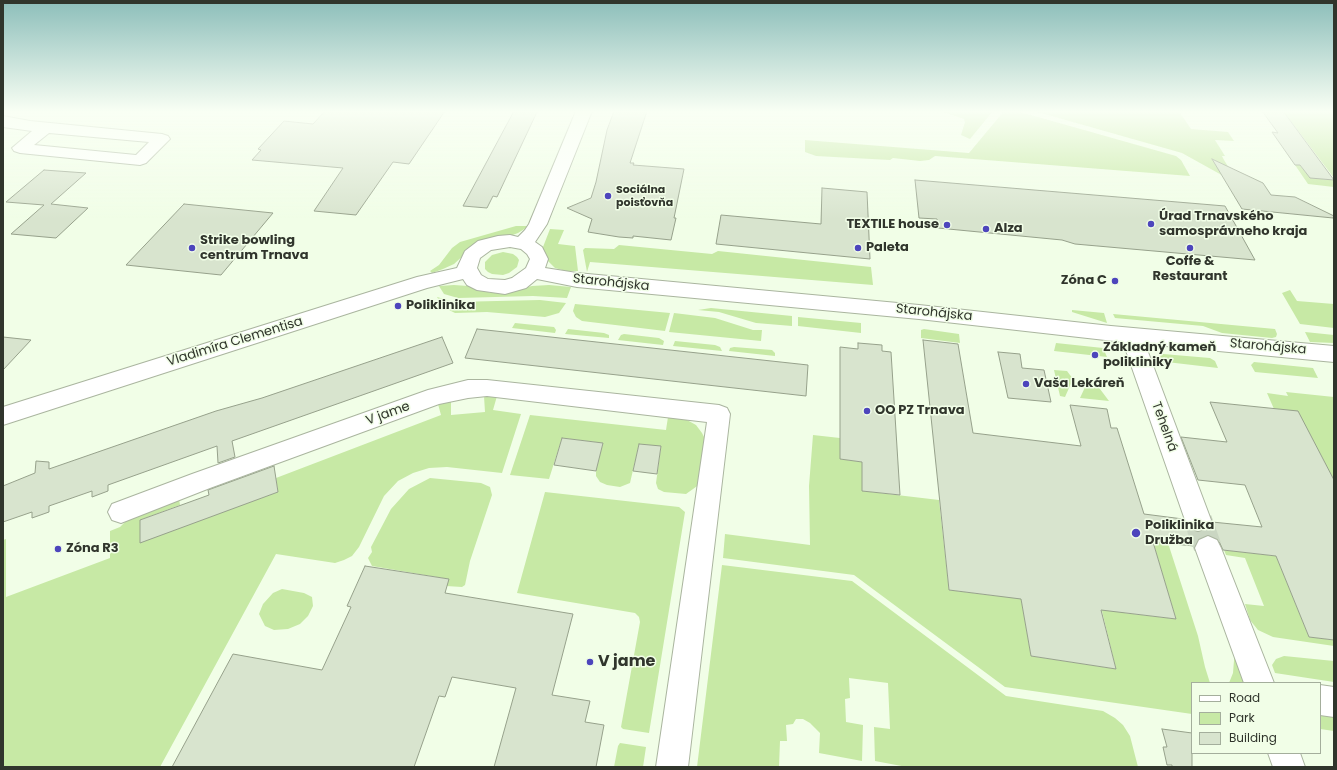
<!DOCTYPE html>
<meta charset="utf-8">
<style>
body{margin:0}
#map{position:relative;width:1337px;height:770px;overflow:hidden;background:#f1fee7;font-family:Poppins,sans-serif}
canvas{display:block}
.frame{position:absolute;inset:0;border:4px solid #30352c;pointer-events:none}
.legend{position:absolute;left:1191px;top:682px;width:130px;height:72px;box-sizing:border-box;background:#f1fee7;border:1px solid #a4ae9c;margin:0;padding:5px 7px;list-style:none;font-size:12px;color:#30352c}
.legend li{display:flex;align-items:center;gap:8px;height:20px}
.legend b{width:20px;border:1px solid #a4ae9c}
</style>
<div id="map">
<canvas width="1337" height="770"></canvas>
<div class="frame"></div>
<ul class="legend">
<li><b style="height:5px;background:#fff"></b>Road</li>
<li><b style="height:11px;background:#c7e9a5"></b>Park</li>
<li><b style="height:11px;background:#d8e4ce"></b>Building</li>
</ul>
</div>
<script>
const context = document.querySelector('canvas').getContext('2d');
context.lineJoin = 'round';
function paint(path, color) {
  context.fillStyle = color;
  context.fill(path, 'evenodd');
}
function poly(rows) {
  const path = new Path2D();
  for (const r of rows) {
    path.moveTo(r[0], r[1]);
    for (let i = 2; i < r.length; i += 2) path.lineTo(r[i], r[i + 1]);
  }
  return path;
}
function stroke(path, color, width, dash) {
  context.strokeStyle = color;
  context.lineWidth = width;
  context.lineCap = dash ? 'butt' : 'round';
  context.setLineDash(dash || []);
  context.stroke(path);
}
function write(font, color, halo, rows, align = 'center') {
  context.font = font + ' Poppins,sans-serif';
  context.lineWidth = 3;
  context.setLineDash([]);
  context.textBaseline = 'middle';
  context.strokeStyle = halo;
  context.fillStyle = color;
  for (const [text, x, y, turn = 0] of rows) {
    context.save();
    context.translate(x, y);
    context.rotate((+turn || 0) * Math.PI / 180);
    context.textAlign = isNaN(turn) ? turn : align;
    if (halo) context.strokeText(text, 0, 0);
    context.fillText(text, 0, 0);
    context.restore();
  }
}
paint(poly([
 [940,111,993,111,970,139,961,135,965,122,964,119],
 [1004,111,1017,111,1176,156,1181,160,1190,176,935,156,929,160,920,161,893,158,890,160,816,156,805,152,805,140,969,153],
 [1034,111,1179,111,1191,129,1228,132,1234,141,1215,140,1225,156,1222,156,1224,160,1237,181,1227,178,1182,153],
 [1283,111,1334,111,1334,178],
 [1295,165,1300,165,1310,178,1334,180,1334,187,1308,184],
 [516,226,529,226,518,233,467,252,454,264,443,269,432,273,430,271,439,265,452,248,460,242],
 [550,229,564,230,558,244,575,246,578,271,566,271,555,268,542,255,543,247],
 [619,245,712,254,718,251,871,267,873,285,590,262,587,272,583,250,585,248,614,249],
 [503,252,513,254,517,257,519,260,517,267,509,273,503,275,492,274,488,272,485,269,485,262,492,255],
 [454,285,468,286,491,293,505,292,532,286,549,285,571,287,567,298,533,296,458,298,444,294,439,286],
 [1290,290,1297,301,1334,304,1334,328,1300,324,1282,293],
 [437,297,454,302,540,300,566,303,559,313,545,317,487,312,455,313,443,307],
 [575,304,670,313,665,331,582,321,576,317,573,311],
 [711,308,792,316,792,326,756,323,719,312,698,310],
 [1072,310,1104,313,1107,323,1072,312],
 [674,313,715,318,753,330,762,330,761,341,669,332],
 [1113,314,1275,329,1277,334,1276,337,1272,338,1222,333,1203,326,1115,318],
 [798,317,861,323,861,333,798,326],
 [515,323,554,327,556,330,555,333,512,328],
 [568,329,604,333,609,335,609,338,565,334],
 [924,329,959,334,960,343,921,338,921,330],
 [1305,332,1334,335,1334,343,1310,342],
 [624,334,659,338,664,341,663,345,618,340,621,335],
 [675,341,715,345,720,347,722,351,673,346],
 [1056,343,1103,348,1107,357,1054,351],
 [734,347,772,350,775,353,775,356,729,351,730,348],
 [1163,354,1210,358,1215,361,1218,368,1158,361,1160,356],
 [1254,362,1313,368,1318,378,1255,372,1251,365],
 [1054,370,1067,371,1073,379,1065,397,1060,396],
 [1087,383,1097,385,1109,401,1080,398],
 [1286,392,1334,397,1334,480,1298,412,1274,409,1267,393,1288,396],
 [484,396,497,396,493,410,521,414,502,473,447,467,429,468,413,473,398,481,384,496,359,547,352,556,344,560,335,563,276,554,160,767,3,767,3,540,6,539,6,597,110,558,110,531,120,527,131,516,179,499,180,505,140,520,140,542,278,492,276,478,441,415,438,404,451,400,451,415,485,412],
 [530,415,666,430,668,417,687,420,696,425,702,433,706,441,700,484,686,494,664,492,658,489,656,483,661,447,639,444,630,483,620,487,607,485,600,482,596,476,596,471,603,443,562,438,549,479,510,475],
 [813,435,840,438,840,459,862,462,863,491,939,500,949,590,997,596,990,545,1012,547,1031,656,1116,669,1089,557,1125,613,1176,619,1153,542,1168,543,1198,636,1205,667,1210,683,1192,683,1192,714,1005,687,854,575,723,558,725,534,810,545,809,486],
 [430,478,481,483,490,487,492,495,470,561,465,585,462,587,446,586,448,579,372,566,368,558,372,552,371,547,391,509,409,489],
 [545,492,679,507,685,512,649,733,623,729,621,727,640,622,639,617,635,613,517,593],
 [1224,550,1276,556,1309,637,1334,640,1334,646,1273,637,1258,630,1250,620,1245,604,1264,606,1245,558,1226,555],
 [722,565,852,581,1006,696,1103,711,1115,718,1123,725,1130,736,1138,767,907,767,875,761,874,727,890,729,888,683,849,678,850,698,845,699,846,722,863,725,862,761,819,753,820,733,810,723,803,719,796,719,793,724,786,725,787,741,780,741,779,767,697,767],
 [282,589,304,593,312,597,313,606,308,616,300,624,288,629,274,630,265,626,259,614,263,604,273,593],
 [1235,648,1247,683,1229,683,1233,673],
 [1284,656,1334,661,1334,682,1275,673,1272,665,1276,659],
 [1320,710,1331,711,1334,720,1334,731,1320,729],
 [620,743,646,747,643,767,614,767,618,746]
]), '#c7e9a5');
const building = poly([
 [325,111,445,111,409,164,393,162,356,215,314,211,343,168,252,160,261,150,258,149,284,121,313,124,325,111],
 [514,111,535,111,535,112,537,112,497,197,493,196,487,208,463,206,514,111],
 [614,111,647,111,630,163,634,163,633,165,684,169,674,218,676,218,671,240,633,236,633,238,619,237,588,232,592,219,567,208,591,198,596,182,607,130,614,111],
 [1262,111,1283,111,1334,180,1310,178,1300,165,1295,165,1272,132,1278,133,1262,111],
 [1212,159,1263,183,1271,195,1295,197,1334,216,1333,218,1242,209,1212,159],
 [44,170,86,173,51,204,88,208,56,238,11,234,44,205,6,202,44,170],
 [915,180,1225,206,1255,260,1075,244,1062,240,938,228,937,219,919,218,915,180],
 [822,188,867,192,870,259,716,244,721,215,821,224,822,188],
 [184,204,273,213,221,275,126,265,184,204],
 [477,329,808,365,806,396,465,358,477,329],
 [3,337,31,340,3,370,3,337],
 [442,337,453,363,232,441,235,457,218,463,217,446,108,485,108,491,92,497,92,491,49,506,49,512,32,518,32,512,3,522,3,486,35,473,36,461,49,462,49,469,216,411,262,398,442,337],
 [923,340,958,344,973,433,1081,446,1070,405,1107,409,1111,428,1117,428,1144,514,1183,519,1188,529,1198,532,1207,529,1212,522,1262,527,1245,485,1198,480,1181,437,1227,442,1210,402,1298,411,1334,480,1334,640,1309,637,1276,556,1223,550,1218,539,1207,535,1198,539,1194,546,1153,542,1176,619,1101,610,1116,669,1031,656,1021,599,949,590,923,340],
 [858,343,882,345,882,351,891,352,900,495,862,491,862,462,840,459,840,347,858,349,858,343],
 [998,352,1020,354,1022,368,1044,370,1051,402,1008,398,998,352],
 [562,438,603,443,596,471,554,465,562,438],
 [639,444,661,446,657,474,633,471,639,444],
 [274,466,278,492,140,543,140,520,209,495,208,490,274,466],
 [365,566,449,579,445,593,573,614,552,695,590,701,585,722,604,725,596,767,494,767,516,688,452,677,445,697,439,696,414,767,172,767,233,654,322,670,351,607,347,606,365,566],
 [1162,729,1192,733,1192,767,1172,767,1172,765,1167,765,1163,747,1167,747,1162,729]
]);
paint(building, '#d8e4ce');
stroke(building, '#96a18b', 1);
stroke(poly([
 [1198,520,1208,548]
]), '#cad6c2', 28, [28, 14]);
const minor = poly([
 [576,111,592,111,547,224,535,242,542,247,548,259,545,268,577,273,919,305,1111,326,1334,346,1334,362,1145,344,1211,520,1207,528,1198,531,1189,528,1185,520,1123,342,919,319,577,287,537,279,526,288,505,294,477,290,467,285,463,279,427,288,3,425,3,407,417,277,457,268,465,251,478,241,498,236,510,235,518,237,525,230,529,224,576,111],
 [510,247,521,249,527,254,530,259,526,268,512,278,505,280,488,279,481,275,477,268,480,258,491,250,510,247],
 [3,116,30,121,162,134,168,136,170,139,146,163,140,165,20,153,14,151,12,148,32,131,3,127,3,116],
 [49,133,149,142,136,155,34,145,49,133],
 [468,380,487,380,719,405,727,408,730,414,688,767,656,767,707,422,487,396,468,398,439,404,210,488,121,523,112,520,108,512,112,504,192,474,428,390,468,380],
 [1208,536,1217,540,1221,548,1274,683,1244,683,1195,548,1199,540,1208,536],
 [1320,685,1334,687,1334,717,1320,715,1320,685],
 [1268,753,1300,753,1305,767,1273,767,1268,753]
]);
stroke(minor, '#aab59f', 2);
paint(minor, '#fff');
const sky = context.createLinearGradient(0, 0, 0, 219);
sky.addColorStop(0, '#8cbeba');
sky.addColorStop(0.51, '#f9fff4');
sky.addColorStop(1, '#f9fff400');
context.fillStyle = sky;
context.fillRect(0, 0, 1337, 219);
for (const [x, y, r, color] of [
 [608,196,4,"#4d45bc"],
 [1151,224,4,"#4d45bc"],
 [947,225,4,"#4d45bc"],
 [986,229,4,"#4d45bc"],
 [192,248,4,"#4d45bc"],
 [858,248,4,"#4d45bc"],
 [1190,248,4,"#4d45bc"],
 [1115,281,4,"#4d45bc"],
 [398,306,4,"#4d45bc"],
 [1095,355,4,"#4d45bc"],
 [1026,384,4,"#4d45bc"],
 [867,411,4,"#4d45bc"],
 [1136,533,5,"#4d45bc"],
 [58,549,4,"#4d45bc"],
 [590,662,4,"#4d45bc"]
]) {
  const dot = new Path2D();
  dot.arc(x, y, r, 0, 2 * Math.PI);
  context.fillStyle = color;
  context.fill(dot);
  stroke(dot, '#f1fee7', 1.5);
}
write('bold 11px', '#30352c', '#f1fee7', [
 ["Sociálna",616,190],
 ["poisťovňa",616,203]
], 'left');
write('bold 13px', '#30352c', '#f1fee7', [
 ["Úrad Trnavského",1159,217],
 ["samosprávneho kraja",1159,232],
 ["TEXTILE house",939,225,"right"],
 ["Alza",994,229],
 ["Strike bowling",200,241],
 ["centrum Trnava",200,256],
 ["Paleta",866,248],
 ["Coffe &",1190,262,"center"],
 ["Restaurant",1190,277,"center"],
 ["Zóna C",1107,281,"right"],
 ["Poliklinika",406,306],
 ["Základný kameň",1103,348],
 ["polikliniky",1103,363],
 ["Vaša Lekáreň",1034,384],
 ["OO PZ Trnava",875,411],
 ["Poliklinika",1145,526],
 ["Družba",1145,541],
 ["Zóna R3",66,549]
], 'left');
write('13px', '#30352c', '#f1fee7', [
 ["Starohájska",611,283,6],
 ["Starohájska",934,313,6],
 ["Vladimíra Clementisa",235,342,-17],
 ["Starohájska",1268,347,5],
 ["V jame",388,414,-20],
 ["Tehelná",1164,427,70]
]);
write('bold 16px', '#30352c', '#f1fee7', [
 ["V jame",598,662]
], 'left');
</script>
